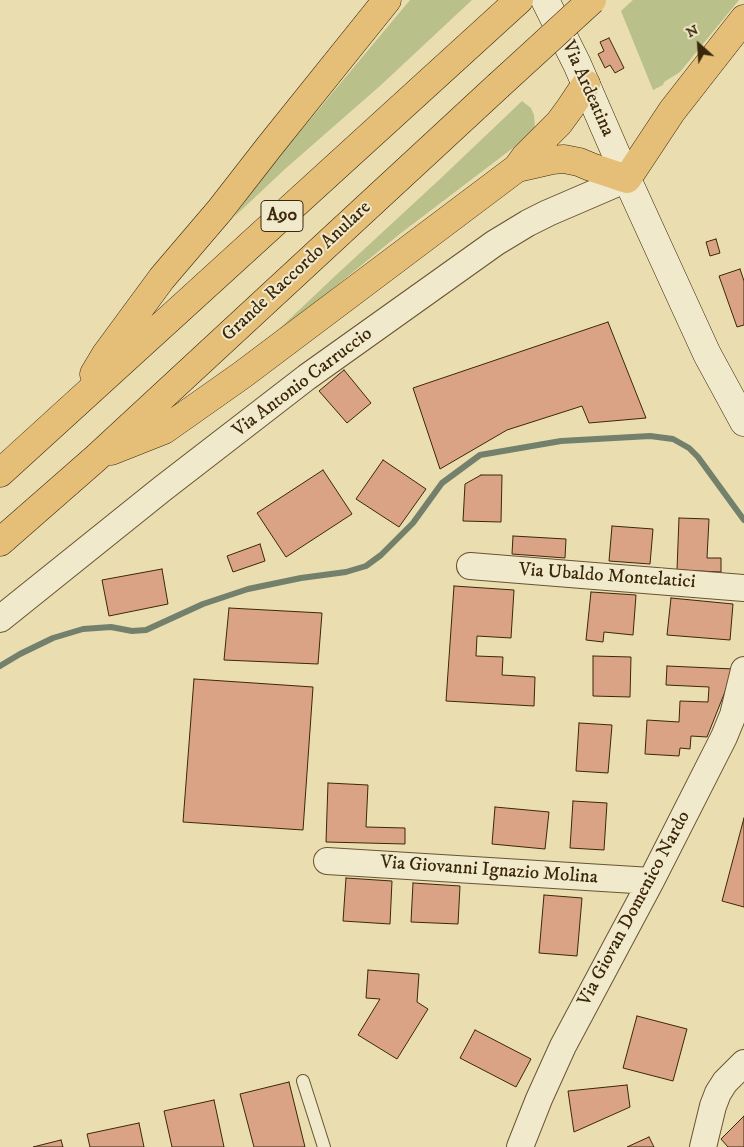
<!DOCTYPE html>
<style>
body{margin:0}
#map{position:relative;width:744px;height:1147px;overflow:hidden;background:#eaddaf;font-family:"IM FELL DW Pica",serif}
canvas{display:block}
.north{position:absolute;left:674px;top:20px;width:50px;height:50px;-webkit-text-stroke:4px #f1e9cb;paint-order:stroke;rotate:334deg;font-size:14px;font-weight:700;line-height:20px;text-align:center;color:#3b270a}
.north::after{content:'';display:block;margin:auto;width:18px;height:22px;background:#3b270a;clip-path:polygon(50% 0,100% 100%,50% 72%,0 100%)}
</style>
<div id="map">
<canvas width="744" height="1147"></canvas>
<div class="north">N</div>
</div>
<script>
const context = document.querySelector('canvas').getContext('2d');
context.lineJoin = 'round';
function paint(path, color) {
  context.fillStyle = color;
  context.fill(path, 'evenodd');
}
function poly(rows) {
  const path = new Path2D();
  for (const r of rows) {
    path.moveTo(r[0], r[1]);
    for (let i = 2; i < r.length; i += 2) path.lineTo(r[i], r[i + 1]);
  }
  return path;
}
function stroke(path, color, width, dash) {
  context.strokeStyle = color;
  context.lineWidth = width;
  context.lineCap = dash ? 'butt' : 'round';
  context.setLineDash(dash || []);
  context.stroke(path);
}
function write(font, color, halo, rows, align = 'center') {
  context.font = font + ' "IM FELL DW Pica",serif';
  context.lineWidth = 4;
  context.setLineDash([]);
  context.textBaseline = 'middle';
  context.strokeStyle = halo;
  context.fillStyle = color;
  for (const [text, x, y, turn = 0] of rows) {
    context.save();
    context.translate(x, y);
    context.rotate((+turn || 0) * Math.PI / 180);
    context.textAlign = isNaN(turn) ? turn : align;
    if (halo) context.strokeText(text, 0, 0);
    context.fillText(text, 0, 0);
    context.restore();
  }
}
paint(poly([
 [410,0,472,0,381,85,285,169,234,217,268,170],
 [633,0,739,0,680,72,664,82,663,85,653,90,621,11],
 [522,101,531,108,534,115,535,129,530,135,401,233,272,338,278,330,334,277,439,180]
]), '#b9c089');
stroke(poly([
 [0,666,20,654,53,638,83,629,111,627,132,631,146,630,203,604,248,589,301,578,346,572,366,566,381,555,413,523,442,483,480,455,561,441,650,436,673,439,689,448,698,457,744,520]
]), '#73806c', 6);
const building = poly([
 [609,38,624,68,615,73,610,65,605,68,598,54,604,51,600,42,609,38],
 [716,239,720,253,710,256,706,242,716,239],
 [740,269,744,281,744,325,737,327,719,276,740,269],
 [608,322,646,418,589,423,582,406,507,430,440,469,413,388,608,322],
 [344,370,371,403,347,423,319,391,344,370],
 [383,460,426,489,399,527,356,499,383,460],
 [323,470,352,514,286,557,257,513,323,470],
 [481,475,502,475,501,522,463,521,465,484,481,475],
 [679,518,709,519,707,558,721,558,721,572,677,570,679,518],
 [612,526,653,529,650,564,609,561,612,526],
 [513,536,566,539,565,558,512,554,513,536],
 [260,544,265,561,233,572,227,556,260,544],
 [162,569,168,604,109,616,102,580,162,569],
 [454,586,514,590,511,638,477,636,476,656,503,657,502,675,535,677,534,706,446,701,454,586],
 [591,592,636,595,633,635,604,632,603,642,586,640,591,592],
 [671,598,733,604,730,640,667,635,671,598],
 [229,608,322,613,318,664,224,660,229,608],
 [593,656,631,657,630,697,593,696,593,656],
 [667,666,734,669,707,737,691,736,690,749,680,748,679,756,645,754,647,720,679,722,680,701,708,702,709,687,666,685,667,666],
 [194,679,313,687,303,830,183,822,194,679],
 [579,723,612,725,608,773,576,771,579,723],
 [328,783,368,785,366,827,405,828,405,844,326,842,328,783],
 [573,801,607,803,604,850,570,848,573,801],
 [495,807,549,812,545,849,492,844,495,807],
 [744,818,744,907,722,901,744,818],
 [346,878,392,881,390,924,343,921,346,878],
 [413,883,460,886,458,924,411,922,413,883],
 [544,895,582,898,577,956,539,953,544,895],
 [368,970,419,974,417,1002,428,1009,397,1059,358,1035,380,999,366,998,368,970],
 [637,1016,687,1029,673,1081,623,1068,637,1016],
 [475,1030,531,1059,516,1087,460,1058,475,1030],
 [289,1082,305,1147,254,1147,240,1094,289,1082],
 [627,1085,630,1107,574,1132,568,1091,627,1085],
 [214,1100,224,1147,172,1147,164,1111,214,1100],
 [744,1116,744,1147,728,1147,721,1139,744,1116],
 [139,1123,144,1147,90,1147,87,1134,139,1123],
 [649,1137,654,1147,627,1147,649,1137],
 [61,1140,63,1147,33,1147,61,1140]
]);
paint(building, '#dba385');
stroke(building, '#3b270a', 1);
const service = poly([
 [303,1081,324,1147]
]);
const minor = poly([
 [470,566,744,588],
 [0,619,162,489,307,377,495,243,528,223,548,213,627,179],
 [327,861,651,881],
 [520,1147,539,1099,563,1046,651,881,724,737,733,715,744,670],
 [703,1147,713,1106,718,1093,725,1082,744,1063]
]);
const secondary = poly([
 [545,0,577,64,627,179,707,354,744,422]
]);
const motorway = poly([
 [517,168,552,160,564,159,579,162,591,167,627,179,672,111,744,19],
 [94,374,106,354,162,278,220,210,269,147,387,0],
 [111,451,164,430,242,375,517,168,525,157,559,123,570,108,586,84],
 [0,473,519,0],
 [0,542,96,458,498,86]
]);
stroke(service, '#675433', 14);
stroke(minor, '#675433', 28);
stroke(secondary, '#3b270a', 29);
stroke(motorway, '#3b270a', 29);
stroke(service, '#f1e9cb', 12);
stroke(minor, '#f1e9cb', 26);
stroke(secondary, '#f1e9cb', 28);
stroke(motorway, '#e5be78', 28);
const motorwayBridge = poly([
 [498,86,592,0]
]);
stroke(motorwayBridge, '#3b270a', 29, []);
stroke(motorwayBridge, '#e5be78', 28);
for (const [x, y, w] of [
 [282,216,42]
]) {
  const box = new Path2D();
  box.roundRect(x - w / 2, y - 15.5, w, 31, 4);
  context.fillStyle = '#f1e9cb';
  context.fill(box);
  stroke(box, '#3b270a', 1);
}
write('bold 18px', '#3b270a', null, [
 ["A90",282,216]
]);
write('19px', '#3b270a', '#f1e9cb', [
 ["Via Ardeatina",587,89,66],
 ["Grande Raccordo Anulare",297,272,-43],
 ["Via Antonio Carruccio",303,383,-37],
 ["Via Ubaldo Montelatici",607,577,4],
 ["Via Giovanni Ignazio Molina",489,871,4],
 ["Via Giovan Domenico Nardo",635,909,-62]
]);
</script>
